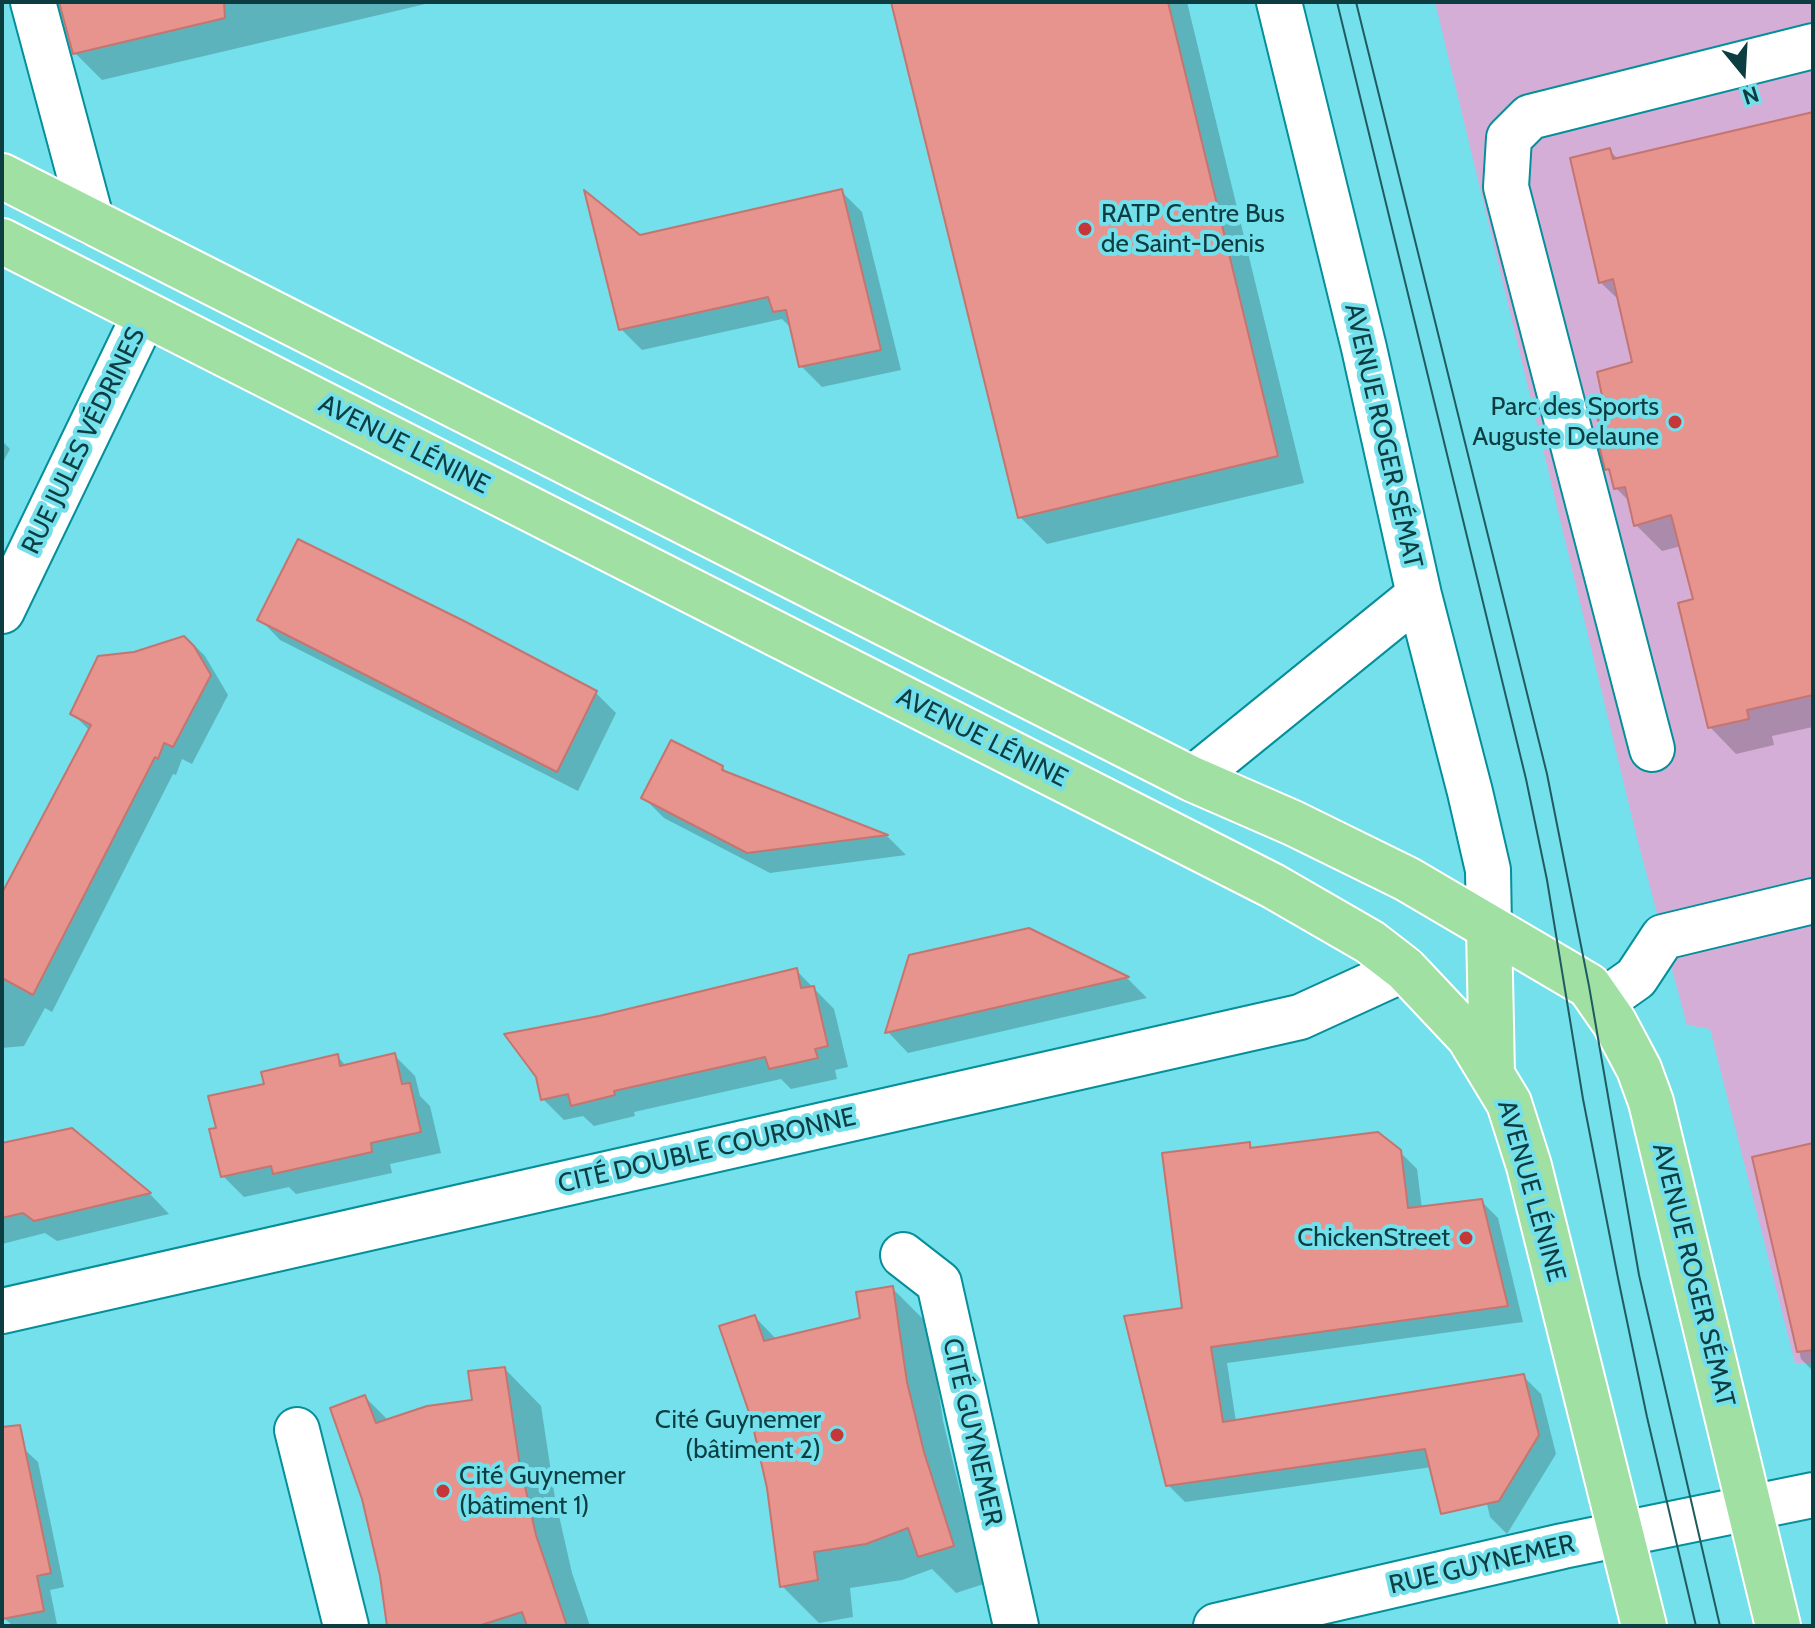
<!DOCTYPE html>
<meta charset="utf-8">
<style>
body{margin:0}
#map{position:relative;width:1815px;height:1628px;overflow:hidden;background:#74e0eb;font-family:Cabin,sans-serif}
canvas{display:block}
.frame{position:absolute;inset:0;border:4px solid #0c3d41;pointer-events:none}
.north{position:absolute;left:1703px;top:32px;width:80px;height:80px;-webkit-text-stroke:6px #74e0eb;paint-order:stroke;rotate:162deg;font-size:22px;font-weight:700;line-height:32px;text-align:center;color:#0c3d41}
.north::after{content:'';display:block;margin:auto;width:28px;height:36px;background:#0c3d41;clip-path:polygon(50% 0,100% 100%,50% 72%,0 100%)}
</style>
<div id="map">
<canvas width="1815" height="1628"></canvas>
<div class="frame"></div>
<div class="north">N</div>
</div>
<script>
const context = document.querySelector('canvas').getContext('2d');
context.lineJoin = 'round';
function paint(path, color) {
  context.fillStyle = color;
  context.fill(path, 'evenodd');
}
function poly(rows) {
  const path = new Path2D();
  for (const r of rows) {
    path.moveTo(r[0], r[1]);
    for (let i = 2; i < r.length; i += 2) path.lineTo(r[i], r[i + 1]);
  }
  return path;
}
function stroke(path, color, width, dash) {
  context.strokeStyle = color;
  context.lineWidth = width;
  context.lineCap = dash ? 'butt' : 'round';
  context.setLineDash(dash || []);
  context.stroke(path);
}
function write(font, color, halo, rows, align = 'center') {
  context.font = font + ' Cabin,sans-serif';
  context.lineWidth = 8;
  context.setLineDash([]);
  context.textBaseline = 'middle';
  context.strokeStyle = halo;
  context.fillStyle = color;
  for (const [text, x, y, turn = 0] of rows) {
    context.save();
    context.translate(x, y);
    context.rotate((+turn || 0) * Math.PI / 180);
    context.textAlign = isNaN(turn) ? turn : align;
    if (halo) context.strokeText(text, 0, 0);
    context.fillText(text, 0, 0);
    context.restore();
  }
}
paint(poly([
 [1435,2,1813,2,1813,1363,1795,1363,1710,1029,1687,1025,1638,842]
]), '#d5aed8');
paint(poly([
 [63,2,434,2,102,80,75,53],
 [893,2,1187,2,1304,483,1047,544,1020,517],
 [1813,114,1813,727,1772,736,1774,745,1736,754,1710,727,1695,600,1681,546,1662,551,1636,525,1630,502,1616,488,1612,474,1607,469,1608,411,1635,363,1620,301,1600,282,1609,150,1619,160],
 [841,191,862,212,901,370,822,387,801,366,792,329,782,319,642,350,621,329,640,237],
 [2,441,10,449,2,464],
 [260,619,596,693,616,713,578,791,280,640],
 [187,638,205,656,228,695,192,764,182,759,176,775,173,774,52,1012,45,1008,24,1046,2,1048,2,898,90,731,73,714,135,654],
 [722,767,730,775,887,836,906,855,770,873,664,818,643,797],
 [1029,930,1128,979,1147,998,908,1053,888,1032],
 [796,970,834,1009,848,1067,835,1070,837,1079,791,1089,781,1079,634,1112,635,1116,594,1126,583,1116,564,1120,543,1099,600,1018],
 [394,1055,415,1076,420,1096,430,1106,441,1153,390,1164,392,1173,296,1194,289,1187,244,1197,223,1176,218,1129,266,1086,337,1056,347,1067],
 [71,1130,150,1194,169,1214,57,1241,45,1233,2,1244,2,1145],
 [1249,1144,1254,1149,1400,1152,1417,1169,1422,1209,1481,1201,1498,1218,1523,1322,1227,1363,1236,1422,1417,1393,1439,1466,1185,1502,1168,1485,1185,1310],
 [1813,1145,1813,1371,1801,1359,1754,1159],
 [893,1289,929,1325,943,1421,960,1491,990,1582,956,1593,932,1569,902,1580,850,1588,853,1617,819,1623,782,1586,755,1317,777,1340,862,1320],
 [505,1369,541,1406,555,1498,572,1573,590,1626,389,1626,365,1397,389,1421,474,1402],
 [1523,1376,1541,1394,1556,1454,1507,1534,1490,1517,1460,1387],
 [23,1448,38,1462,64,1587,50,1590,57,1624,48,1626,13,1626,4,1618,2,1607,2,1452]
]), '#0003');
const building = poly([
 [59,2,224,2,225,18,73,54,59,2],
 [891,2,1168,2,1278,456,1018,518,891,2],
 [1813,112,1813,695,1747,710,1749,719,1708,728,1678,603,1693,599,1671,515,1634,526,1625,487,1614,489,1609,469,1605,470,1596,433,1601,431,1596,413,1605,410,1597,372,1632,362,1613,279,1599,283,1570,158,1610,148,1613,159,1813,112],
 [842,189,881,350,799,367,786,310,773,312,768,297,619,330,584,190,640,235,842,189],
 [298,539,464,621,597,691,557,772,257,620,298,539],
 [184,636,194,646,211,675,173,747,164,743,158,759,155,757,33,995,2,978,2,893,91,725,70,714,98,656,134,652,184,636],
 [671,740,723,766,722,770,888,835,747,853,641,798,671,740],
 [1029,928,1129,977,885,1033,909,955,1029,928],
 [797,968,801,988,814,986,828,1046,815,1049,818,1058,769,1069,765,1057,614,1091,615,1095,571,1106,568,1094,541,1100,536,1077,504,1034,599,1016,797,968],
 [395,1053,402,1084,410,1083,421,1132,371,1143,372,1152,273,1174,271,1166,221,1177,209,1129,216,1128,208,1096,264,1084,261,1072,338,1054,340,1066,395,1053],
 [72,1128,151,1193,34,1221,23,1213,2,1218,2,1143,72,1128],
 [1378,1132,1401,1150,1408,1208,1482,1199,1508,1306,1211,1347,1223,1422,1524,1374,1539,1435,1499,1501,1441,1514,1425,1449,1166,1486,1124,1316,1182,1308,1162,1153,1250,1142,1250,1148,1378,1132],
 [1813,1143,1813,1350,1797,1352,1752,1157,1813,1143],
 [893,1286,907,1382,924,1452,954,1546,918,1557,908,1528,866,1544,814,1552,818,1580,780,1587,767,1488,751,1418,719,1326,755,1315,764,1341,860,1318,856,1292,893,1286],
 [505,1367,519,1460,536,1535,567,1626,527,1626,522,1612,478,1626,387,1626,380,1576,362,1499,330,1408,365,1395,376,1423,427,1406,472,1400,468,1371,505,1367],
 [20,1425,51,1573,37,1576,44,1611,2,1619,2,1427,20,1425]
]);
paint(building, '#e7938e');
stroke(building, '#c57570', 2);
const minor = poly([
 [33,2,92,222],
 [1279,2,1364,348,1419,595,1470,792,1488,870,1489,928],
 [2,611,145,314],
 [1652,749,1506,187,1509,138,1530,117,1813,46],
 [1192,779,1419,595],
 [1602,1002,1636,978,1663,937,1813,901],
 [903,1255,939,1283,1016,1626],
 [2,1311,1300,1017,1405,969],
 [297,1430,346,1626],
 [1216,1626,1563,1546,1813,1495]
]);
const major = poly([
 [2,176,1192,779,1293,823,1407,879,1589,986,1614,1022,1639,1069,1651,1102,1778,1626],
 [2,241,1273,886,1370,942,1405,969,1469,1037,1509,1103,1529,1166,1644,1626],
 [1489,928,1492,1073]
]);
stroke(minor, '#048f9a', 48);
stroke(major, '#fff', 48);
stroke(minor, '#fff', 44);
stroke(major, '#a0e0a2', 44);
stroke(poly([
 [1337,2,1526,779,1547,880,1583,1099,1618,1278,1647,1417,1696,1626],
 [1356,2,1547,774,1589,986,1639,1275,1720,1626]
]), '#1f5b60', 2);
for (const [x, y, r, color] of [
 [1085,229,8,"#c6373a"],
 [1675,422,8,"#c6373a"],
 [1466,1238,8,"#c6373a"],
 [837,1435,8,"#c6373a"],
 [443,1491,8,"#c6373a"]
]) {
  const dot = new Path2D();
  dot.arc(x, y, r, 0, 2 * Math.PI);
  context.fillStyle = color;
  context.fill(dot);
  stroke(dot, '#74e0eb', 3);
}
write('26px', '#0c3d41', '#74e0eb', [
 ["RATP Centre Bus",1101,214,"left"],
 ["de Saint-Denis",1101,244,"left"],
 ["Parc des Sports",1659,407],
 ["Auguste Delaune",1659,437],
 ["ChickenStreet",1450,1238],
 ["Cité Guynemer",821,1420],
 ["(bâtiment 2)",821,1450],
 ["Cité Guynemer",459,1476,"left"],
 ["(bâtiment 1)",459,1506,"left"]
], 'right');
write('26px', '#0c3d41', '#74e0eb', [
 ["AVENUE ROGER SÉMAT",1383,436,77],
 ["RUE JULES VÉDRINES",84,441,-64],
 ["AVENUE LÉNINE",404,445,27],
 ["AVENUE LÉNINE",982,738,27],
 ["CITÉ DOUBLE COURONNE",707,1151,-13],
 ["AVENUE LÉNINE",1531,1191,74],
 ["AVENUE ROGER SÉMAT",1693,1275,76],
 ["CITÉ GUYNEMER",972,1432,77],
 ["RUE GUYNEMER",1482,1565,-13]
]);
</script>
